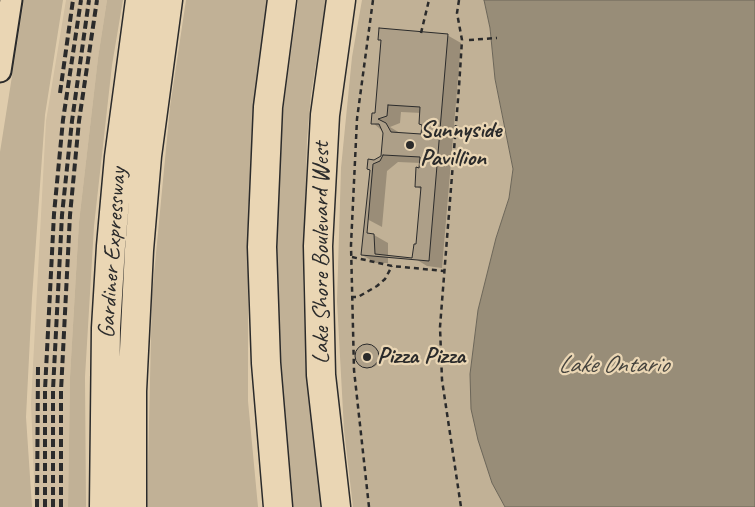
<!DOCTYPE html>
<style>
body{margin:0}
canvas{display:block;background:#dfccac}
</style>
<canvas width="755" height="507"></canvas>
<script>
const context = document.querySelector('canvas').getContext('2d');
context.lineJoin = 'round';
function paint(path, color) {
  context.fillStyle = color;
  context.fill(path, 'evenodd');
}
function poly(rows) {
  const path = new Path2D();
  for (const r of rows) {
    if (r.length === 3) {
      path.moveTo(r[0] + r[2], r[1]);
      path.arc(r[0], r[1], r[2], 0, 2 * Math.PI);
      continue;
    }
    path.moveTo(r[0], r[1]);
    for (let i = 2; i < r.length; i += 2) path.lineTo(r[i], r[i + 1]);
  }
  return path;
}
function stroke(path, color, width, dash) {
  context.strokeStyle = color;
  context.lineWidth = width;
  context.lineCap = dash ? 'butt' : 'round';
  context.setLineDash(dash || []);
  context.stroke(path);
}
function write(font, color, halo, rows, align = 'center') {
  context.font = font + ' Caveat,sans-serif';
  context.lineWidth = 4.5;
  context.setLineDash([]);
  context.textBaseline = 'middle';
  context.strokeStyle = halo;
  context.fillStyle = color;
  for (const [text, x, y, turn = 0] of rows) {
    context.save();
    context.translate(x, y);
    context.rotate((+turn || 0) * Math.PI / 180);
    context.textAlign = isNaN(turn) ? turn : align;
    if (halo) context.strokeText(text, 0, 0);
    context.fillText(text, 0, 0);
    context.restore();
  }
}
paint(poly([
 [66,0,107,0,98,58,79,222,70,377,68,507,35,507,31,403,46,121]
]), '#d0bea1');
paint(poly([
 [24,0,63,0,45,115,32,298,26,417,32,507,0,507,0,152],
 [107,0,123,0,112,65,94,226,85,377,86,507,68,507,70,377,79,222,98,58],
 [186,0,270,0,254,125,248,218,248,401,258,507,147,507,152,295,170,107],
 [298,0,326,0,311,95,307,139,303,285,306,364,321,507,293,507,282,410,276,323,275,218,281,126],
 [362,0,484,0,490,28,495,79,513,169,509,198,496,238,478,310,470,374,492,483,505,507,353,507,344,430,337,301,341,168,352,57]
]), '#c1b196');
const water = poly([
 [484,0,755,0,755,507,505,507,492,483,478,440,471,409,470,374,478,310,496,238,509,198,513,169,495,79,490,28,484,0]
]);
paint(water, '#988d78');
stroke(water, '#6c6659', 1);
paint(poly([
 [447,35,461,43,442,268,427,266,414,258,418,246,422,190,416,186,421,163,398,162,387,171,382,227,367,219,371,170,368,169,382,157,385,133,373,123,376,114],
 [401,112,422,113,422,136,400,133,390,127,400,123],
 [374,235,388,243,388,263,376,263,362,255],
 [369,357,11]
]), '#0003');
const building = poly([
 [379,28,448,34,429,261,361,255,370,170,367,169,368,159,374,160,381,156,383,133,379,124,371,124,372,113,375,113,381,40,378,40,379,28],
 [388,105,420,107,419,124,422,125,421,134,391,132,386,123,378,119,387,116,388,105],
 [383,155,420,157,419,168,416,167,415,187,421,187,416,244,414,244,412,258,375,254,374,234,367,233,373,164,380,161,383,155],
 [367,356,12]
]);
paint(building, '#ad9f88');
stroke(building, '#2b2b2b', 1);
const secondary = poly([
 [0,71,11,0]
]);
const highway = poly([
 [104,507,106,328,111,246,119,157,140,0],
 [132,507,132,391,139,250,147,156,168,0],
 [278,507,266,363,262,247,268,107,282,0],
 [336,507,321,375,318,246,325,115,341,0]
]);
stroke(secondary, '#2b2b2b', 25);
stroke(highway, '#2b2b2b', 31);
stroke(poly([
 [459,0,457,13,462,40,459,87,440,327,442,380,461,507],
 [421,33,429,0],
 [469,40,497,38],
 [352,257,392,266,444,271],
 [351,297,358,297,377,286,385,279,392,266],
 [369,507,354,370,351,245,357,119,373,0]
]), '#2b2b2b', 2.5, [5, 4]);
stroke(secondary, '#ead6b4', 21);
stroke(highway, '#ead6b4', 28);
stroke(poly([
 [60,93,73,0],
 [37,507,38,367],
 [45,507,45,390,54,214,63,120,81,0],
 [53,507,53,390,62,215,72,121,89,0],
 [61,507,61,391,70,215,79,121,97,0]
]), '#2b2b2b', 4, [8, 4]);
for (const [x, y, r, color] of [
 [410,145,5,"#2b2b2b"],
 [367,357,5,"#2b2b2b"]
]) {
  const dot = new Path2D();
  dot.arc(x, y, r, 0, 2 * Math.PI);
  context.fillStyle = color;
  context.fill(dot);
  stroke(dot, '#ead6b4', 2);
}
write('bold 24px', '#2b2b2b', '#ead6b4', [
 ["Sunnyside",420,131],
 ["Pavillion",420,159],
 ["Pizza Pizza",377,357]
], 'left');
write('24px', '#2b2b2b', '#ead6b4', [
 ["Gardiner Expressway",113,253,-86],
 ["Lake Shore Boulevard West",322,253,-90]
]);
write('italic 25px', '#46443e', '#ead6b4', [
 ["Lake Ontario",613,365]
]);
</script>
